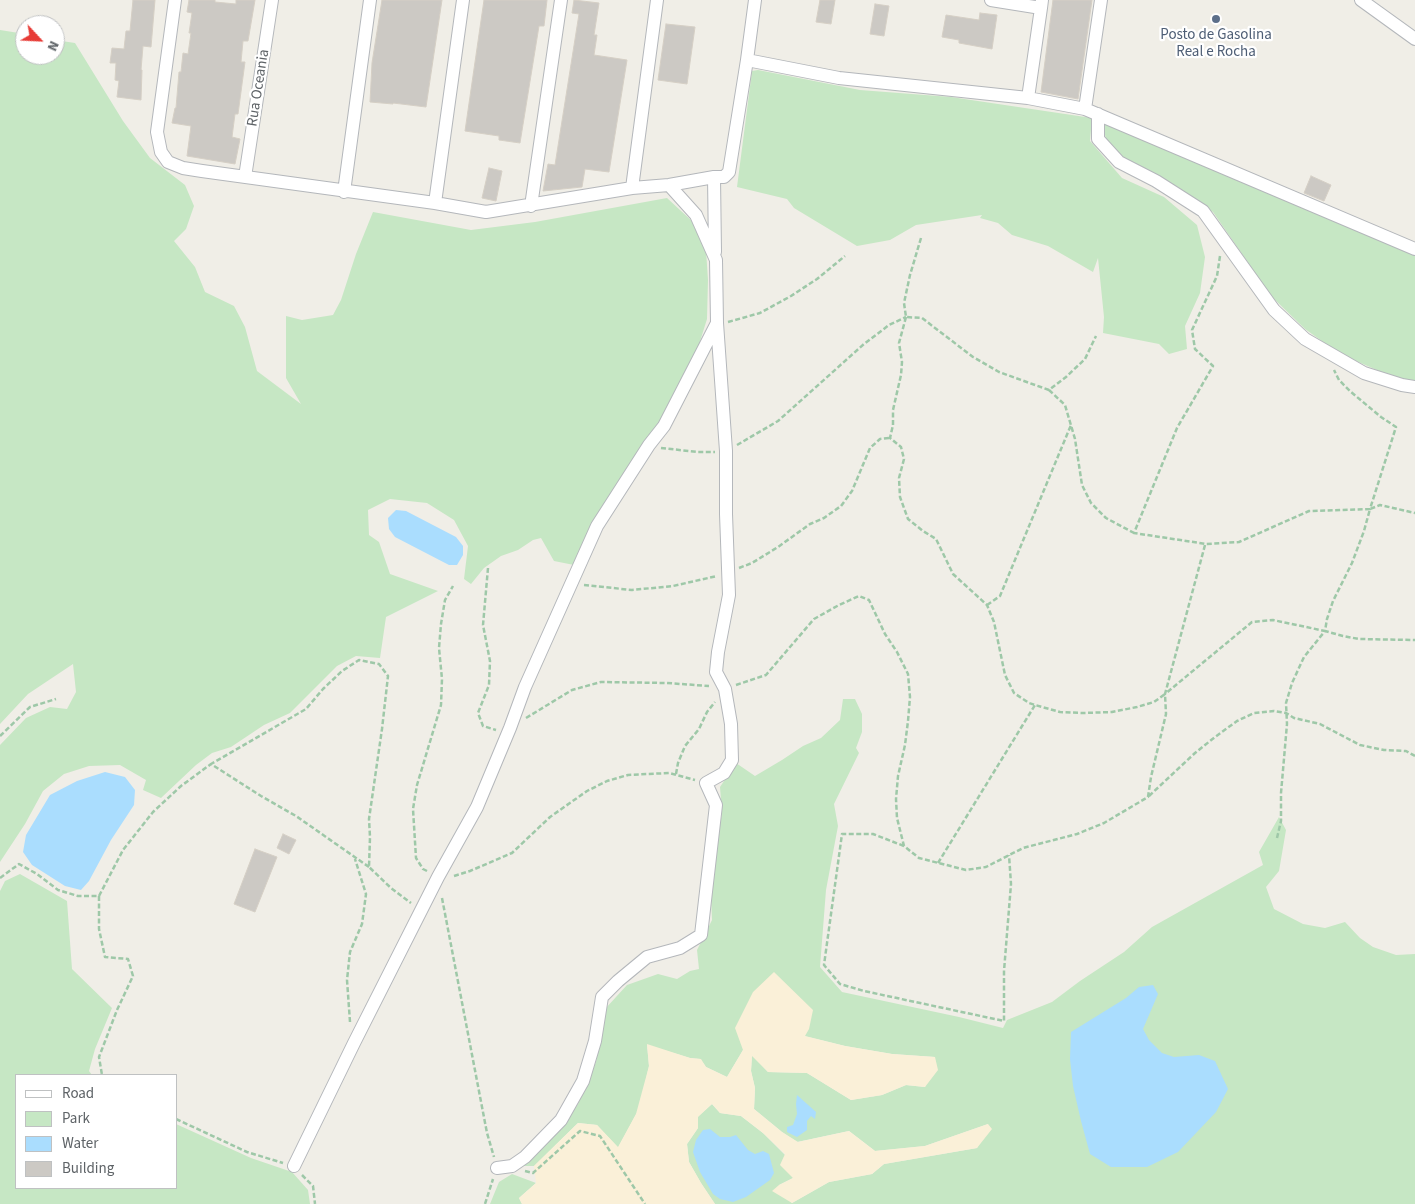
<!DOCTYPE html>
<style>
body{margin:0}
#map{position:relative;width:1415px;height:1204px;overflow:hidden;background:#f0eee7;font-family:"Source Sans 3",sans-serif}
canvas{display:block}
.legend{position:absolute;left:15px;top:1074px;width:162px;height:115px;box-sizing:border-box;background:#fff;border:1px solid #bfc1c2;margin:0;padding:6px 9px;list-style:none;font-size:15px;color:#5e6367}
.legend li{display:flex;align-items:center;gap:10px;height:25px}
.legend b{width:25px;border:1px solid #bfc1c2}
.north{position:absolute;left:15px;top:15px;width:50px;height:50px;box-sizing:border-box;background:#fff;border:1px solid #bfc1c2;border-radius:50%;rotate:115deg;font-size:14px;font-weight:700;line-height:20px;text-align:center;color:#5e6367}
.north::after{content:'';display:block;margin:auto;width:18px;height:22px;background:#e73b36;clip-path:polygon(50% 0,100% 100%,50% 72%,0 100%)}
</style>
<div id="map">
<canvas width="1415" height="1204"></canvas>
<ul class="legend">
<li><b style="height:6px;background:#fff"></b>Road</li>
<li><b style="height:14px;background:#c6e7c4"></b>Park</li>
<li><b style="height:14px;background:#aaddfe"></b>Water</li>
<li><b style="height:14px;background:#ccc9c4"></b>Building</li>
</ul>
<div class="north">N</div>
</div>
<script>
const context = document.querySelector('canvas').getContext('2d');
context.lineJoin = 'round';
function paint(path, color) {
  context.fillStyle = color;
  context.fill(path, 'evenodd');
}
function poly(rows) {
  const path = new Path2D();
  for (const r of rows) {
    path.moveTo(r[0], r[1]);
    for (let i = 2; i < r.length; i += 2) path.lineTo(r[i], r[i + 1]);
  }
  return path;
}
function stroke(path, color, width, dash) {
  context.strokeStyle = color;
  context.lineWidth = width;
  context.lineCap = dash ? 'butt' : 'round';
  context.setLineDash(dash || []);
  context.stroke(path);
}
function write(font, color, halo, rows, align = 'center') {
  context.font = font + ' "Source Sans 3",sans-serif';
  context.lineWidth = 4.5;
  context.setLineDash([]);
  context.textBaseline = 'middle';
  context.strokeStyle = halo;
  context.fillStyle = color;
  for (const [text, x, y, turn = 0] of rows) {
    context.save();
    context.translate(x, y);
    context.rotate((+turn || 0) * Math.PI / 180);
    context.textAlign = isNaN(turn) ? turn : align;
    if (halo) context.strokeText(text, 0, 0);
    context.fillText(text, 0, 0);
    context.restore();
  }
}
paint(poly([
 [0,30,25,34,25,55,55,55,55,40,75,43,123,121,150,158,185,185,194,206,186,229,174,241,195,267,205,292,234,306,245,327,257,371,301,404,286,378,286,316,302,320,333,315,341,300,356,254,373,212,471,230,535,222,667,198,693,222,706,250,708,280,707,319,697,351,678,393,574,565,554,561,541,538,533,540,518,550,501,556,484,568,471,584,464,579,468,546,454,520,427,503,390,499,368,510,369,535,379,542,390,574,438,591,386,617,380,658,356,656,337,666,290,713,264,725,231,747,212,753,196,765,161,798,143,790,146,780,120,765,89,766,64,774,43,791,25,824,0,862,0,745,26,718,50,707,67,709,76,692,73,664,28,694,0,724],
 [758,70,860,90,951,97,1092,118,1090,141,1122,178,1164,197,1197,225,1205,257,1200,293,1185,326,1187,349,1169,354,1159,344,1103,333,1104,317,1098,258,1093,272,1048,246,1012,235,998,223,980,218,982,215,916,225,890,240,857,246,794,208,787,199,737,187,752,71],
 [1108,123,1415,255,1415,383,1386,374,1340,354,1305,329,1271,296,1213,212,1171,183,1118,157,1108,144,1104,132,1104,125],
 [843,699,855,699,862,714,862,732,856,748,859,753,834,804,838,826,826,890,820,967,842,992,959,1017,1003,1028,1007,1020,1052,1002,1080,981,1124,952,1152,927,1263,865,1259,852,1279,817,1286,830,1279,871,1266,887,1274,909,1303,924,1325,928,1345,922,1360,938,1373,947,1396,955,1415,954,1415,1204,715,1204,701,1183,689,1162,687,1144,698,1128,697,1117,712,1104,720,1113,741,1116,763,1133,785,1155,793,1178,779,1185,792,1203,829,1182,872,1174,884,1164,977,1148,988,1124,925,1146,875,1151,849,1131,797,1142,782,1132,754,1109,755,1088,751,1071,752,1055,768,1072,807,1073,851,1100,882,1095,906,1085,925,1087,935,1057,892,1054,845,1046,804,1036,743,1050,727,1077,706,1067,700,1059,690,1058,647,1045,649,1066,640,1107,618,1148,597,1125,578,1123,534,1166,523,1166,559,1130,578,1104,596,1062,605,1009,627,985,658,974,677,979,690,971,699,969,697,950,712,920,711,896,714,858,722,813,720,787,736,763,755,776,782,760,803,746,821,738,840,720],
 [20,874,67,901,72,969,112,1008,95,1049,89,1071,92,1075,16,1075,16,1188,176,1188,176,1124,251,1158,292,1172,308,1190,310,1204,0,1204,0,891,5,881],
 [512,1174,536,1183,519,1198,522,1204,490,1204,499,1182]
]), '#c6e7c4');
paint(poly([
 [774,972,813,1010,809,1029,805,1036,845,1046,892,1054,935,1057,938,1070,925,1087,906,1085,882,1095,851,1100,807,1073,768,1072,752,1056,751,1071,755,1088,754,1109,782,1132,798,1142,849,1131,875,1151,925,1146,988,1124,992,1129,977,1148,884,1164,872,1174,829,1182,792,1203,772,1191,779,1185,793,1178,780,1165,785,1154,763,1133,741,1116,720,1113,712,1104,698,1117,698,1128,687,1144,689,1162,701,1183,715,1204,522,1204,519,1198,536,1183,534,1166,578,1123,597,1125,618,1147,636,1114,649,1066,647,1044,690,1058,701,1059,706,1067,727,1077,743,1050,735,1028,753,992]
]), '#faf0d8');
paint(poly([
 [396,510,406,511,456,537,463,546,463,555,457,565,449,565,395,537,389,529,388,518],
 [105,772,125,777,135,790,134,805,111,840,89,881,81,890,65,886,32,865,23,852,26,835,50,795,77,781],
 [1153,985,1158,994,1143,1029,1149,1040,1162,1053,1174,1057,1199,1055,1215,1061,1228,1089,1216,1112,1178,1152,1147,1167,1111,1167,1090,1154,1081,1121,1073,1086,1070,1059,1071,1032,1126,998,1139,987],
 [797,1095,816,1112,815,1119,811,1116,807,1121,807,1130,797,1137,787,1132,787,1127,793,1125,797,1114,796,1104],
 [710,1129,720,1137,730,1137,736,1135,748,1150,755,1154,763,1151,769,1154,774,1173,770,1180,746,1197,733,1202,720,1199,713,1194,700,1172,693,1152,696,1140,703,1130]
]), '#aaddfe');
const building = poly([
 [133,0,155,0,151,47,143,46,141,70,142,70,141,100,117,97,119,81,115,80,116,63,110,63,112,48,124,49,126,31,130,31,133,0],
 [189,0,215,0,215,2,236,4,236,0,255,0,248,41,243,41,241,62,245,62,238,114,235,114,232,137,240,139,235,164,187,156,191,126,172,123,175,108,176,108,179,72,181,72,183,53,188,54,191,33,189,33,192,13,187,12,189,0],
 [382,0,442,0,426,107,393,103,393,104,370,102,372,63,382,0],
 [484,0,547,0,544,26,539,26,520,143,499,140,499,136,465,131,484,0],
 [574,0,599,3,594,35,597,35,594,55,627,60,609,172,585,169,582,187,543,191,548,164,555,165,579,14,572,13,574,0],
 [820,0,835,0,831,24,816,22,820,0],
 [1053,0,1092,0,1078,99,1041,92,1053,0],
 [875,4,889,6,884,36,870,34,875,4],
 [980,13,997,15,992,49,959,43,959,40,942,37,946,15,979,20,980,13],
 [666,24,695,27,687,84,658,80,666,24],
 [489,168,502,171,496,201,482,198,489,168],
 [1311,176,1331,185,1324,201,1304,193,1311,176],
 [283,834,296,840,289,854,277,848,283,834],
 [255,849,277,857,255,912,234,904,255,849]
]);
paint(building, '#ccc9c4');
stroke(building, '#d5cfc5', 1);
const minor = poly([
 [175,0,157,132,161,152,168,162,183,168,202,171,435,203,486,212,632,188,657,0],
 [991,0,1041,8,1042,0],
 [1361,0,1415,39],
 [747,60,755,0],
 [1028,98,1041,8],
 [1085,109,1101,0],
 [1098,114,1098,139,1119,162,1156,181,1203,211,1274,310,1305,339,1364,373,1402,385,1415,387],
 [245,177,272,0],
 [714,177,715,252],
 [632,188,669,185,714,177,724,177,729,172,747,60,839,78,1028,98,1085,109,1415,249],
 [344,192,370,0],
 [435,203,463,0],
 [531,206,561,0],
 [294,1166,354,1043,438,877,477,807,510,728,525,687,597,526,649,445,664,426,717,323,716,260,696,215,669,185],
 [497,1168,512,1166,525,1157,561,1120,583,1081,595,1041,602,997,618,981,647,957,680,948,701,935,716,805,706,783,724,773,732,760,731,724,725,689,716,672,718,652,729,595,726,514,726,451,717,323]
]);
stroke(minor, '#b4b7bb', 14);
stroke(poly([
 [921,238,910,275,904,303,906,317,922,318,973,357,999,372,1049,390,1066,377,1085,359,1096,336],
 [1220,256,1217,276,1192,330,1195,349,1213,366,1177,428,1134,533,1206,544,1239,542,1309,511,1370,509,1396,427,1381,417,1351,392,1339,380,1334,370],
 [906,317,899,343,902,362,901,375,893,410,893,425,890,438,901,447,904,459,899,478,900,497,908,519,923,531,936,539,953,574,987,605,994,622,1005,675,1014,693,1029,703,1035,705,1060,712,1083,713,1112,712,1137,707,1154,702,1165,694],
 [728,322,760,313,791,296,817,279,845,256],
 [1049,390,1065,405,1075,439,1082,485,1091,503,1106,518,1134,533],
 [737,445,778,421,864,344,889,325,906,317],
 [661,448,698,452,715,452],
 [1205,545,1165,694,1252,622,1273,620,1325,631,1327,619,1333,601,1352,563,1364,531,1370,509,1380,505,1415,513],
 [488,568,483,625,490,661,489,685,478,713,483,726,496,730],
 [739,568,752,563,778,547,810,524,824,518,841,506,852,491,870,448,880,439,890,438],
 [584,585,632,590,673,586,717,576],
 [987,605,1000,596,1071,425],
 [736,685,766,675,814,619,839,605,859,596,869,600,885,634,897,652,908,674,910,697,908,721,905,745,898,776,896,799,897,818,904,846,919,858,966,870,986,867,1023,848,1077,834,1104,823,1148,797,1151,777,1166,714,1165,694],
 [526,718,572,690,601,682,667,683,709,686],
 [0,736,30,707,56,699],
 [676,774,678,763,685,746,699,729,707,712,715,702],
 [1149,796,1195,753,1215,737,1237,721,1254,713,1274,711,1286,713,1294,718,1320,724,1360,745,1384,750,1406,751,1415,756],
 [1277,838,1281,821,1281,793,1287,724,1286,703,1292,683,1304,657,1325,631,1343,636,1359,639,1415,640],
 [904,846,873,834,842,834,824,965,840,984,864,991,1004,1021,1004,971,1011,884,1009,855],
 [938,863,1035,705],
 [369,867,296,816,261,796,211,764,306,709,323,689,342,671,359,660,379,664,388,676,382,729,369,819,370,837,369,867,391,888,411,903],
 [427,871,423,869,416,858,413,809,417,785,441,705,442,679,439,648,441,624,445,600,453,586],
 [454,876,470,871,512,853,550,817,587,791,607,781,628,775,669,773,695,780],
 [0,878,19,864,37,874,58,890,78,896,99,896,123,850,153,812,181,786,211,764],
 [99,896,99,929,105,957,128,959,133,976,117,1010,99,1057,102,1075],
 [442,898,487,1133,494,1157],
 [350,1022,347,980,350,952,362,924,366,894,355,859],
 [176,1119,247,1152,283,1163],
 [525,1171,533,1173,580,1131,600,1136,645,1204],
 [302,1175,313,1186,315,1204],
 [485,1204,493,1179]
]), '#9ec8a8', 2.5, [5, 2.5]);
stroke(minor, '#fff', 12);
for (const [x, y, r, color] of [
 [1216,19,5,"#5c6f8a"]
]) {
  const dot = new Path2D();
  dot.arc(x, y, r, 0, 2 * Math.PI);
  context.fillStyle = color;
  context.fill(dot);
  stroke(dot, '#fff', 2);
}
write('15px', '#4e5e75', '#fff', [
 ["Posto de Gasolina",1216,36],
 ["Real e Rocha",1216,53]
]);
write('15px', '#5e6367', '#fff', [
 ["Rua Oceania",259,88,-81]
]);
</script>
